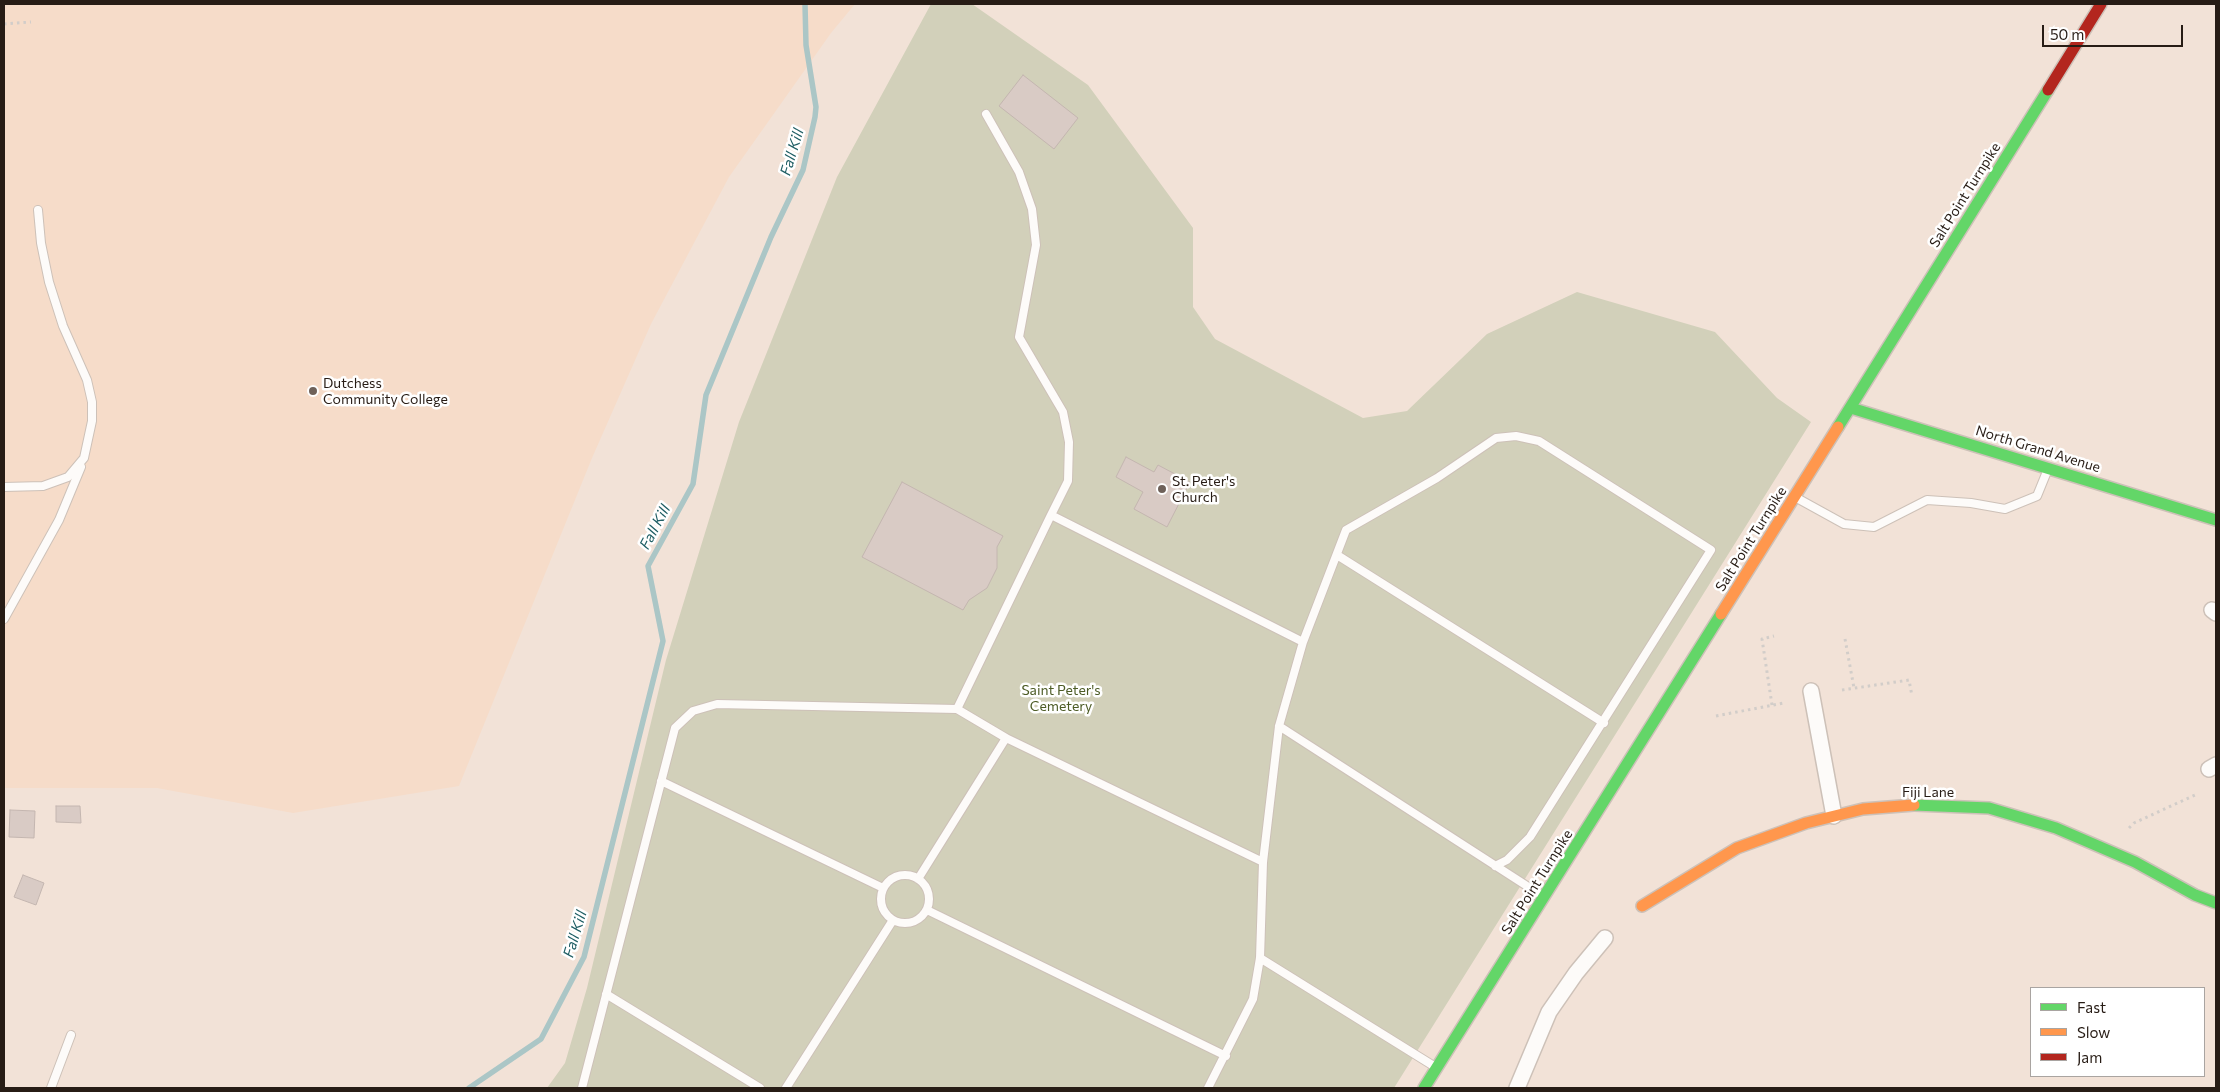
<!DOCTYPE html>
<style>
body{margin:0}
#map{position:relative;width:2220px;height:1092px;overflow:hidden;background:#f2e2d7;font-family:Commissioner,sans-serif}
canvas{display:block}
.frame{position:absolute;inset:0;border:5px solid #271c15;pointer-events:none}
.legend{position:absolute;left:2030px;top:987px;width:175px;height:90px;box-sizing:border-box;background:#fff;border:1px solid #a9a4a1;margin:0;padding:6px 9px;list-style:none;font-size:15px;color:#271c15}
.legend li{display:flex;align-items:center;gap:10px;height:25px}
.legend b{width:25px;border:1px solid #a9a4a1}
.scale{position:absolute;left:2042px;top:25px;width:141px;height:22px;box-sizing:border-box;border:2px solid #271c15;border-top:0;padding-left:6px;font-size:15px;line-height:18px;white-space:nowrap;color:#271c15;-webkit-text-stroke:4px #fff;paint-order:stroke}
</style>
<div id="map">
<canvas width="2220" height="1092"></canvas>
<div class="frame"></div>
<ul class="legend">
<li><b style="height:6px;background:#63d668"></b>Fast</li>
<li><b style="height:6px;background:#ff974d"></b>Slow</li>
<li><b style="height:6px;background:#b3261e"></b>Jam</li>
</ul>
<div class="scale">50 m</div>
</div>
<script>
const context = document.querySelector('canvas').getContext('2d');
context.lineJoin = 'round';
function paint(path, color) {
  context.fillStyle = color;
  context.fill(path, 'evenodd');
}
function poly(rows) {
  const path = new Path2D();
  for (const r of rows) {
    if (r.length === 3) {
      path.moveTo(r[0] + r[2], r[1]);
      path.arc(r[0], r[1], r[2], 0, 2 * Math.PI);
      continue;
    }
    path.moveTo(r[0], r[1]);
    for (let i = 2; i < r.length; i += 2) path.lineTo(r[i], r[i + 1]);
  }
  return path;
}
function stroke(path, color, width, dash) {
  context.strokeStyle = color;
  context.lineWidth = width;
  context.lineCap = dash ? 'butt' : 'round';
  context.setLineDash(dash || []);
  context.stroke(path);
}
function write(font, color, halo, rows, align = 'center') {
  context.font = font + ' Commissioner,sans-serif';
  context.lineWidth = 5;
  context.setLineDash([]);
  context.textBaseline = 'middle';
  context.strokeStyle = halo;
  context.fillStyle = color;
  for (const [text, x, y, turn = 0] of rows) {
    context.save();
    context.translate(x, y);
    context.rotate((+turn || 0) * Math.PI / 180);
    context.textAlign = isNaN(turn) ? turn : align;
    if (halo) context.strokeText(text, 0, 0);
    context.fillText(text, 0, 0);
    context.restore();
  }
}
paint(poly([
 [4,4,855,4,831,33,729,177,651,324,592,458,459,786,293,813,157,788,4,788]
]), '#f6dcc9');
paint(poly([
 [931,4,972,4,1088,85,1193,228,1193,307,1215,339,1363,418,1407,411,1487,334,1577,292,1715,332,1777,398,1811,422,1394,1088,547,1088,565,1063,587,988,666,660,739,422,837,177]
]), '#d2d0ba');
stroke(poly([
 [469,1088,541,1039,584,957,663,641,648,566,693,484,706,395,771,237,803,170,815,117,816,107,806,45,805,4]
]), '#abc6c6', 5.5);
const building = poly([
 [1023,75,1078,118,1054,149,999,106,1023,75],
 [1126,457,1154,472,1158,465,1190,482,1167,527,1134,509,1143,492,1116,477,1126,457],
 [902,482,1003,536,997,547,997,568,987,588,969,600,963,610,862,557,902,482],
 [56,806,80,806,81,823,56,822,56,806],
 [10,810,35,811,34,838,9,837,10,810],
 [23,875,44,883,36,905,14,897,23,875]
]);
paint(building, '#d9cbc5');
stroke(building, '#c4b6b0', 1);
const lane = poly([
 [986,114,1019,172,1032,209,1036,245,1019,337,1063,412,1069,442,1068,481,1051,515,1303,642,1279,726,1263,862,1260,958,1253,999,1208,1088],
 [4,487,43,486,68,477,84,458,92,421,92,402,87,380,63,326,49,282,41,243,38,210],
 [1795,497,1844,524,1874,527,1927,500,1971,503,2005,509,2037,496,2048,469],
 [1337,555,1604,723],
 [4,619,59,520,81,467],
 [1303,642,1346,530,1437,478,1496,438,1516,436,1539,441,1711,550,1530,837,1507,860,1495,866],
 [957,709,1051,515],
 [1279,726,1544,897],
 [661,781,883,888],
 [905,899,24],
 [918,879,1006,738],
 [927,910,1226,1056],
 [1260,958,1437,1068],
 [606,994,760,1088],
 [51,1088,71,1035],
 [582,1088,675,728,693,711,717,704,957,709,1006,738,1263,862],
 [786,1088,893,920]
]);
const street = poly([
 [2212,610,2216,613],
 [1811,691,1834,816],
 [2209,769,2216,765],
 [1517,1088,1549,1012,1576,973,1605,938]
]);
const fast = poly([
 [1851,408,2216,520],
 [1838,427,2048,90],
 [1914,805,1989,808,2056,828,2135,862,2195,895,2216,903],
 [1424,1088,1721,614]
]);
const slow = poly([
 [1721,614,1838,427],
 [1642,906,1737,848,1806,823,1863,809,1914,805]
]);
const jam = poly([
 [2048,90,2101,4]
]);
stroke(lane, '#cdc1b8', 10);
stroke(street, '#cdc1b8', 18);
stroke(fast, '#cdc1b8', 14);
stroke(slow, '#cdc1b8', 14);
stroke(jam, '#cdc1b8', 14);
stroke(poly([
 [4,24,31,22],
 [1845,639,1854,688],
 [1842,690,1909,680,1912,696],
 [1772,705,1762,639,1774,636],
 [1716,716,1784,703],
 [2129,828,2134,823,2195,795]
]), '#d2cdc9', 3, [2.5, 4]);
stroke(lane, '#fdfbf9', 8);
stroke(street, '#fdfbf9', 15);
stroke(fast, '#63d668', 11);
stroke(slow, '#ff974d', 11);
stroke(jam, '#b3261e', 11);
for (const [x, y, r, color] of [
 [313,391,5,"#6e6159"],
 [1162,489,5,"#6e6159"]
]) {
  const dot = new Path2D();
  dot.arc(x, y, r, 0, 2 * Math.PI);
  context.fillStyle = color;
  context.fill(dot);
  stroke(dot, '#fff', 2);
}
write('14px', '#271c15', '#fff', [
 ["Salt Point Turnpike",1965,195,-58],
 ["North Grand Avenue",2038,449,17],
 ["Salt Point Turnpike",1751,539,-58],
 ["Fiji Lane",1928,792],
 ["Salt Point Turnpike",1537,882,-58]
]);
write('14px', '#271c15', '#fff', [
 ["Dutchess",323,383],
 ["Community College",323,399],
 ["St. Peter's",1172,481],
 ["Church",1172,497]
], 'left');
write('14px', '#4d5c26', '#fff', [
 ["Saint Peter's",1061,690],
 ["Cemetery",1061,706]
]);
write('italic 15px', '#1f5e64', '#fff', [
 ["Fall Kill",792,152,-73],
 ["Fall Kill",655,527,-62],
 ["Fall Kill",575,934,-73]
]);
</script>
